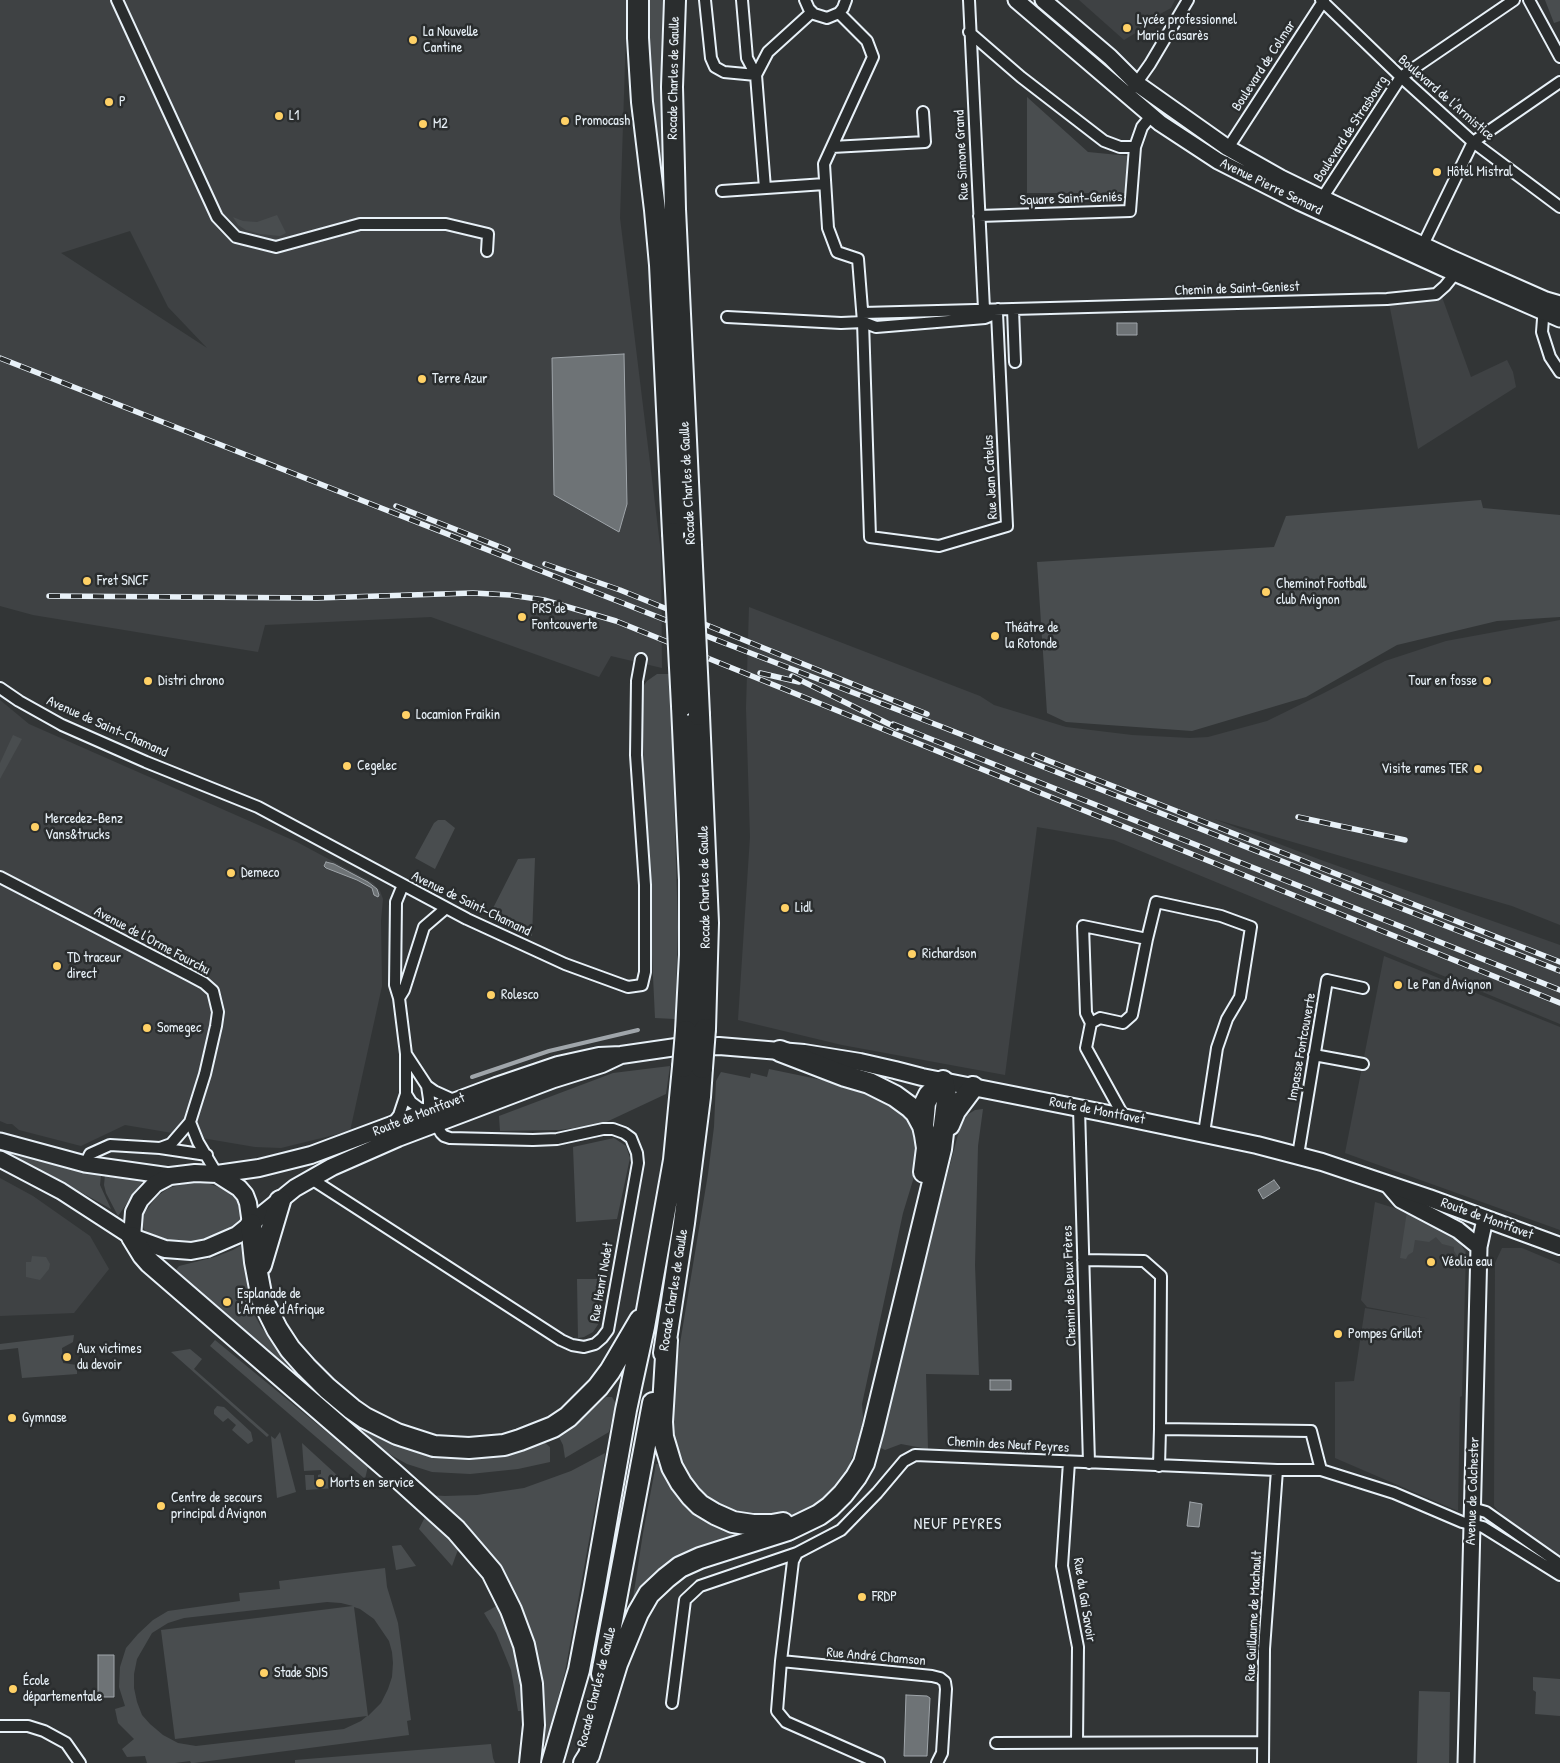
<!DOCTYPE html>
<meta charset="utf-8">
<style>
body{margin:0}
canvas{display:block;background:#323536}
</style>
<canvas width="1560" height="1763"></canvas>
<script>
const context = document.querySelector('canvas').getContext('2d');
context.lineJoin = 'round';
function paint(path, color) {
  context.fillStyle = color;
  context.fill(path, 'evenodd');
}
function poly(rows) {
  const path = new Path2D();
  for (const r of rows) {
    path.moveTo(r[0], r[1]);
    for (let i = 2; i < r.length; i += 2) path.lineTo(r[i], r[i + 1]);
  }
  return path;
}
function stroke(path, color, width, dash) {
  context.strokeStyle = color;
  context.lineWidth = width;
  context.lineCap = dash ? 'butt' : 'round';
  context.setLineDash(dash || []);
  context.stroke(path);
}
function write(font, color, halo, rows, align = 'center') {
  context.font = font + ' "Patrick Hand",sans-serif';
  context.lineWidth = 5;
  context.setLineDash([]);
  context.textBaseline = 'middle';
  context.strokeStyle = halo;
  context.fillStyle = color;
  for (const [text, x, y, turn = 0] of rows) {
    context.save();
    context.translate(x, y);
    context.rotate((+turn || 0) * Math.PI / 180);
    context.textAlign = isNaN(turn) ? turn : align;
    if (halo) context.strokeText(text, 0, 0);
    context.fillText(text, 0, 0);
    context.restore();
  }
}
paint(poly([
 [0,0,627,0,620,218,661,553,662,668,611,656,599,677,431,617,265,625,258,652,33,615,0,606],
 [130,231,168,307,207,348,61,253],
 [1079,0,1175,0,1171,8,1160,14,1162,17,1124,40],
 [1442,297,1471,377,1507,360,1513,372,1516,387,1418,449,1389,303,1414,303],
 [749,607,980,696,994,705,1066,727,1132,735,1190,738,1208,737,1267,721,1324,693,1385,661,1446,641,1560,620,1560,925,1512,906,1214,819,1321,860,1560,945,1560,1024,1114,840,1037,827,1005,1075,842,1045,738,1020,750,837,746,708],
 [0,700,29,724,297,842,373,883,380,891,383,899,381,920,382,986,350,1131,281,1148,255,1147,125,1125,81,1146,19,1130,12,1124,7,1124,0,1121],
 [1384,956,1560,1027,1560,1230,1345,1153],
 [0,1178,33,1196,90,1236,109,1269,74,1313,0,1316],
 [1375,1202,1407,1212,1453,1237,1466,1251,1462,1396,1460,1397,1458,1511,1335,1458,1335,1382,1354,1381,1365,1308,1431,1319,1367,1307,1361,1300],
 [1502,1248,1522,1248,1560,1264,1560,1558,1518,1533,1494,1506,1495,1263]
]), '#3f4244');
paint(poly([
 [649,0,663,0,661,64,667,180,665,200,660,181,650,62],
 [1545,0,1560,0,1560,21,1554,23],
 [1027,97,1088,152,1129,156,1126,193,1027,193],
 [277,215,286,233,280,236,260,234,246,230,238,225,233,217,243,221,257,222],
 [1481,500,1483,508,1560,515,1560,617,1497,621,1397,645,1306,697,1192,731,1066,722,1047,713,1037,562,1274,547,1286,516],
 [657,674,670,674,678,927,675,1019,655,1018,644,786,642,688,647,681],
 [13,735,22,739,0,779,0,763],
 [438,820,445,820,455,828,435,869,415,858,434,823],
 [535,858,532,936,488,918,518,859],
 [670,1066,666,1094,602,1124,559,1130,500,1131,499,1116,613,1073],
 [769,1069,851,1086,894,1106,910,1124,917,1143,917,1167,903,1213,862,1404,863,1417,861,1431,847,1472,826,1498,799,1515,767,1521,736,1517,711,1504,691,1485,676,1457,669,1410,708,1174,714,1127,716,1081,721,1072,750,1078,751,1073,767,1077],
 [983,1109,978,1146,975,1265,979,1375,926,1374,928,1449,901,1444,885,1450,879,1447,878,1440,932,1219,942,1195,960,1127,967,1115,975,1110],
 [614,1138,626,1146,630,1158,617,1219,576,1222,573,1147],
 [0,1147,75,1170,101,1175,100,1185,111,1209,68,1185,0,1152],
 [105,1175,142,1182,118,1216,106,1193,104,1185],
 [203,1182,231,1191,238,1198,243,1210,240,1221,234,1227,208,1239,181,1243,168,1242,146,1232,141,1224,143,1215,157,1196,169,1188,188,1183],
 [1407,1211,1459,1241,1465,1252,1464,1267,1454,1251,1454,1247,1442,1244,1436,1237,1429,1242,1415,1240,1413,1252,1408,1255,1406,1259,1400,1258],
 [245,1243,248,1247,246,1271,248,1291,253,1312,261,1327,279,1347,395,1441,543,1441,550,1447,550,1462,518,1469,470,1474,432,1472,407,1464,382,1450,342,1422,176,1274,176,1270,179,1266,215,1257,233,1250],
 [32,1256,46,1257,50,1264,49,1269,40,1280,26,1277,26,1262,31,1262],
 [577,1279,604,1279,599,1323,593,1332,584,1337,578,1338],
 [74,1335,73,1342,62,1348,63,1363,77,1365,77,1374,22,1378,18,1348,0,1350,0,1344],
 [215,1340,368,1466,365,1479,210,1346],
 [190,1349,202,1359,194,1369,269,1435,267,1437,171,1352],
 [606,1397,612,1397,616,1404,609,1432,565,1458,563,1445,558,1435,590,1411],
 [217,1406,224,1407,251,1432,253,1441,248,1444,232,1430,236,1425,228,1418,223,1422,214,1414,214,1410],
 [280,1432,296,1492,277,1498,271,1436,275,1439],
 [302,1443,350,1487,306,1490,305,1475,314,1475,314,1480,318,1483,318,1475,321,1474,321,1470,304,1471],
 [605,1453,602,1479,596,1502,565,1672,549,1732,542,1749,543,1697,541,1675,532,1643,428,1495,445,1496,477,1495,524,1488,571,1471],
 [656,1464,666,1465,744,1537,632,1605,643,1533],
 [426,1515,443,1529,459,1547,452,1566,419,1529],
 [401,1545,416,1566,396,1570,392,1546],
 [385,1568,387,1587,398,1623,402,1653,411,1720,407,1721,409,1735,194,1763,191,1763,190,1761,175,1763,147,1763,145,1756,127,1757,122,1749,134,1739,118,1723,115,1709,125,1706,119,1687,120,1667,126,1648,138,1634,153,1620,168,1611,240,1601,239,1593,280,1589,279,1581],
 [327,1602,341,1603,353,1606,161,1630,175,1739,367,1716,361,1721,344,1729,196,1746,178,1743,163,1735,150,1724,142,1715,137,1702,134,1688,134,1674,137,1659,152,1633,168,1623,184,1618],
 [354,1607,360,1609,374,1619,389,1641,392,1652,393,1663,392,1677,388,1689,381,1703,368,1716],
 [500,1604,516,1639,529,1711,518,1711,511,1670,496,1633,484,1613],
 [1533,1677,1560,1679,1560,1716,1535,1714,1536,1692,1533,1690],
 [1419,1691,1450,1692,1449,1763,1417,1763],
 [491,1744,493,1758,495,1763,295,1763,295,1760]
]), '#494d4f');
const water = poly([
 [1117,323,1137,323,1137,335,1117,335,1117,323],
 [624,354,627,504,619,532,554,495,552,358,624,354],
 [326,862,334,864,368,882,377,889,379,895,378,897,374,895,372,888,357,880,326,868,324,866,326,862],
 [1274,1180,1280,1188,1263,1199,1258,1190,1274,1180],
 [990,1380,1011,1380,1011,1390,990,1390,990,1380],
 [1190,1502,1202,1504,1199,1527,1187,1526,1190,1502],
 [98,1655,114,1655,114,1697,98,1697,98,1655],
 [906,1695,927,1696,930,1698,927,1756,904,1756,906,1695]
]);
paint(water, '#6e7376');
stroke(water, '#9fa5aa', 1);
stroke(poly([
 [472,1077,549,1051,638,1030]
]), '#9fa5aa', 4);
const street = poly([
 [117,0,217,217,236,237,276,247,360,224,446,224,488,234,487,251],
 [705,0,711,58,715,67,724,72,756,75],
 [742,0,747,58,756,75],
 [805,0,809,9,814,14,827,18,839,13,843,8,846,0],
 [969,0,984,309],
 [1321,0,1401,77,1473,142,1560,207],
 [1529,0,1560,57],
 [969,32,1021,77,1104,141,1120,147,1135,147],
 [1133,88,1150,64,1188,0],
 [832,147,925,142,923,112],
 [1228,148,1324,0],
 [765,188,756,75,768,52,812,12],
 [722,191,825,184],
 [1319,203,1401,77,1514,0],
 [979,216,1130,211,1135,147,1142,127,1151,116],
 [1420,251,1473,142,1560,82],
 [1544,306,1542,332,1550,357,1560,372],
 [1013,309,1015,362],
 [863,313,1387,299,1436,294,1445,286,1458,270],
 [997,313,1007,526,939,546,870,537,863,322,876,327,985,318,997,313,998,309],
 [727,317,841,323,863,322,858,259,837,252,828,228,824,164,873,57,867,41,839,13],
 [0,688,19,701,62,725,146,762,258,807,467,919,565,964,628,987,642,985,645,972,645,885,636,755,637,681,641,659],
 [0,877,189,975,204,983,213,991,218,1012,216,1026,205,1074,190,1122,171,1144,160,1148],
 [399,998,404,990,424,927,445,909],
 [1091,1023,1086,1013,1083,926,1147,939],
 [1314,1055,1363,1064],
 [427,1086,434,1091,456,1101],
 [406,1094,411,1102,419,1108,428,1111],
 [1079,1108,1089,1463],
 [1124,1117,1086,1048,1091,1023,1100,1018,1123,1023,1132,1015,1147,939,1156,902,1221,916,1251,927,1240,997,1227,1019,1217,1048,1204,1133],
 [190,1122,198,1142,217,1174],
 [392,1124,399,1115,406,1094,406,1054,399,998,395,985,396,902,403,885],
 [1298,1155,1327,980,1363,988],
 [85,1164,90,1154,110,1145,160,1148,207,1155],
 [310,1178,561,1340,572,1345,584,1347,595,1344,602,1338,608,1330,638,1163,637,1153,631,1138,624,1133,613,1129,603,1129,557,1139,533,1140,450,1138,444,1136,441,1133,429,1111,429,1099,427,1086,406,1054],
 [1083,1260,1144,1261,1161,1276,1160,1429,1311,1431,1321,1470],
 [1069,1462,1062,1566,1078,1647,1077,1742],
 [1159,1466,1160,1429],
 [1472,1508,1486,1512,1560,1564],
 [797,1553,793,1561,781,1661,777,1711,786,1722,879,1763],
 [781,1661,932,1676,940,1678,945,1682,946,1689,942,1753,937,1763],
 [672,1703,685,1600,700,1586,797,1553,841,1530,877,1493,904,1461,915,1455,1277,1470,1321,1470,1394,1493,1462,1522,1483,1527,1560,1575],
 [0,1726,28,1726,44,1731,66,1743,80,1763],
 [996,1743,1263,1742],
 [1263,1763,1264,1649,1277,1470]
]);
const secondary = poly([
 [1016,0,1160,123,1218,161,1299,202,1443,268,1560,319],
 [1043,0,1110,57,1136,83,1228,148,1281,178,1322,198,1451,258,1546,300,1560,304],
 [0,1141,85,1164,170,1176],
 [0,1159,61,1191,132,1237],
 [1389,1186,1401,1200,1458,1230,1479,1247],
 [1466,1763,1479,1247,1485,1219]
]);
const primary = poly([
 [621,1055,602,1064,554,1079,398,1138,332,1167,295,1188,237,1235,207,1248,191,1251,165,1249,132,1237,134,1212,140,1200,155,1184,170,1176,195,1173,217,1174,259,1168,311,1155,496,1086,558,1065,599,1056,621,1055,676,1047,719,1046,804,1053,860,1062,895,1070,922,1077,1099,1112,1257,1145,1322,1162,1429,1198,1560,1246],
 [217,1174,239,1188,245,1195,248,1203,251,1224]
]);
const highway = poly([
 [638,0,638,38,642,102,655,210,660,265,673,533],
 [675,0,672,87,675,209,691,545],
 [682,706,690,880,690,955,686,1031],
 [699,715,708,923,705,1029],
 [780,1051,845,1076,869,1083,895,1096,910,1107,916,1113,923,1126,925,1135,927,1148,924,1172],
 [949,1125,955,1111,973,1087],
 [251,1224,255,1262,262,1299,277,1329,290,1349,306,1367,327,1388,352,1409,365,1418,397,1434,434,1446,469,1448,504,1445,520,1440,553,1427,568,1417,598,1387,610,1371,640,1320],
 [132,1237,143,1255,150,1263,394,1474,456,1530,492,1572,511,1610,524,1645,532,1684,534,1725,530,1763],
 [261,1265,280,1201],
 [667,1340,662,1422,663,1437,672,1467,681,1483,691,1496,700,1505,715,1514,733,1522,753,1525,772,1525,783,1523],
 [664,1353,684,1223,700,1097,702,1068],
 [602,1674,653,1403],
 [552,1763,579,1670,594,1591,626,1410,644,1327,674,1160,683,1067],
 [584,1763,589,1755,617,1664,638,1613,649,1594,666,1578,680,1567,700,1558,788,1530,819,1515,830,1507,843,1494,856,1477,864,1463,873,1430,941,1149,947,1101,943,1081,929,1095,925,1103,923,1126]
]);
stroke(street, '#e8f1f8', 14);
stroke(secondary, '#e8f1f8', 19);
stroke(primary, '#e8f1f8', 20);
stroke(highway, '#e8f1f8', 24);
stroke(street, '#2a2d2e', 10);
stroke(secondary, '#2a2d2e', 15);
stroke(primary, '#2a2d2e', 16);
stroke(highway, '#2a2d2e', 20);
const rail = poly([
 [0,358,714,639,945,728,1560,971],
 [396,506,508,550],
 [545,564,620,590,927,714],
 [49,596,317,598,473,593,510,595,544,600,616,621,974,766],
 [760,673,799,682],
 [792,676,897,728],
 [893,724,1560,990],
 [1034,755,1560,962],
 [969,764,1560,1003],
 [1298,817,1405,840]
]);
stroke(rail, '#e8f1f8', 5.5);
stroke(rail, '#2a2d2e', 4, [11]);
const highwayBridge = poly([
 [673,533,682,706],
 [691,545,699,715],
 [683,1067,686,1031],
 [702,1068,705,1029]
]);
stroke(highwayBridge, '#e8f1f8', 24, []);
stroke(highwayBridge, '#2a2d2e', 20);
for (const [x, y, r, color] of [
 [1127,28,5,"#ffd166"],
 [413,40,5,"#ffd166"],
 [109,102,5,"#ffd166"],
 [279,116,5,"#ffd166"],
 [565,121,5,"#ffd166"],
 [423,124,5,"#ffd166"],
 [1437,172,5,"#ffd166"],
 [422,379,5,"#ffd166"],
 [87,581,5,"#ffd166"],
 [1266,592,5,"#ffd166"],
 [522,617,5,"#ffd166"],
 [995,636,5,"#ffd166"],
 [148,681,5,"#ffd166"],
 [1487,681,5,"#ffd166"],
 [406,715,5,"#ffd166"],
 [347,766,5,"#ffd166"],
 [1478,769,5,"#ffd166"],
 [35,827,5,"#ffd166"],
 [231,873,5,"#ffd166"],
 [785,908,5,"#ffd166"],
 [912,954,5,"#ffd166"],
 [57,966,5,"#ffd166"],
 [1398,985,5,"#ffd166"],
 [491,995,5,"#ffd166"],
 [147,1028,5,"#ffd166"],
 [1431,1262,5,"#ffd166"],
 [227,1302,5,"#ffd166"],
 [1338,1334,5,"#ffd166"],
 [67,1357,5,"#ffd166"],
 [12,1418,5,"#ffd166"],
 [320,1483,5,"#ffd166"],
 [161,1506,5,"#ffd166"],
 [862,1597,5,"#ffd166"],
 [264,1673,5,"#ffd166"],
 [13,1689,5,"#ffd166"]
]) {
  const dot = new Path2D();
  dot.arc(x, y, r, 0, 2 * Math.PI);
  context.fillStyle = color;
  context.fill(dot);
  stroke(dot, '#2a2d2e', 2);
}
write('14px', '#e8f1f8', '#2a2d2e', [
 ["Lycée professionnel",1137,20],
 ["Maria Casarès",1137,36],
 ["La Nouvelle",423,32],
 ["Cantine",423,48],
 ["P",119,102],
 ["L1",289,116],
 ["Promocash",575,121],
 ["M2",433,124],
 ["Hôtel Mistral",1447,172],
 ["Terre Azur",432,379],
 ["Fret SNCF",97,581],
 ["Cheminot Football",1276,584],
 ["club Avignon",1276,600],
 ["PRS de",532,609],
 ["Fontcouverte",532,625],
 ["Théâtre de",1005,628],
 ["la Rotonde",1005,644],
 ["Distri chrono",158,681],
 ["Tour en fosse",1477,681,"right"],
 ["Locamion Fraikin",416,715],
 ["Cegelec",357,766],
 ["Visite rames TER",1468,769,"right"],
 ["Mercedez-Benz",45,819],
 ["Vans&trucks",45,835],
 ["Demeco",241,873],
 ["Lidl",795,908],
 ["Richardson",922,954],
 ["TD traceur",67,958],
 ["direct",67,974],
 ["Le Pan d'Avignon",1408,985],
 ["Rolesco",501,995],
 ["Somegec",157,1028],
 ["Véolia eau",1441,1262],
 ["Esplanade de",237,1294],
 ["l'Armée d'Afrique",237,1310],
 ["Pompes Grillot",1348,1334],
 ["Aux victimes",77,1349],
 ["du devoir",77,1365],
 ["Gymnase",22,1418],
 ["Morts en service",330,1483],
 ["Centre de secours",171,1498],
 ["principal d'Avignon",171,1514],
 ["FRDP",872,1597],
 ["Stade SDIS",274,1673],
 ["École",23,1681],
 ["départementale",23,1697]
], 'left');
write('14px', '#e8f1f8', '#2a2d2e', [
 ["Boulevard de Colmar",1264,66,-57],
 ["Rocade Charles de Gaulle",674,78,-89],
 ["Boulevard de l'Armistice",1446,98,41],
 ["Boulevard de Strasbourg",1351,129,-57],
 ["Rue Simone Grand",962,155,-93],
 ["Avenue Pierre Semard",1271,187,26],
 ["Square Saint-Geniés",1071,199,-2],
 ["Chemin de Saint-Geniest",1237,289,-2],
 ["Rue Jean Catelas",991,477,-93],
 ["Rocade Charles de Gaulle",688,483,-93],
 ["Avenue de Saint-Chamand",107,727,24],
 ["Rocade Charles de Gaulle",705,887,-91],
 ["Avenue de Saint-Chamand",471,904,26],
 ["Avenue de l'Orme Fourchu",152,941,28],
 ["Impasse Fontcouverte",1302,1047,-80],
 ["Route de Montfavet",1097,1111,11],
 ["Route de Montfavet",419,1115,-21],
 ["Route de Montfavet",1487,1219,20],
 ["Rue Henri Nodet",602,1282,-80],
 ["Chemin des Deux Frères",1070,1286,-92],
 ["Rocade Charles de Gaulle",674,1290,-81],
 ["Chemin des Neuf Peyres",1008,1445,3],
 ["Avenue de Colchester",1473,1491,-88],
 ["Rue du Gai Savoir",1084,1600,81],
 ["Rue Guillaume de Machault",1254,1616,-87],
 ["Rue André Chamson",876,1657,5],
 ["Rocade Charles de Gaulle",597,1687,-76]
]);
context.letterSpacing = '1px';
write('16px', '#e8f1f8', '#2a2d2e', [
 ["NEUF PEYRES",958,1525]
]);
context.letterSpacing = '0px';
</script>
